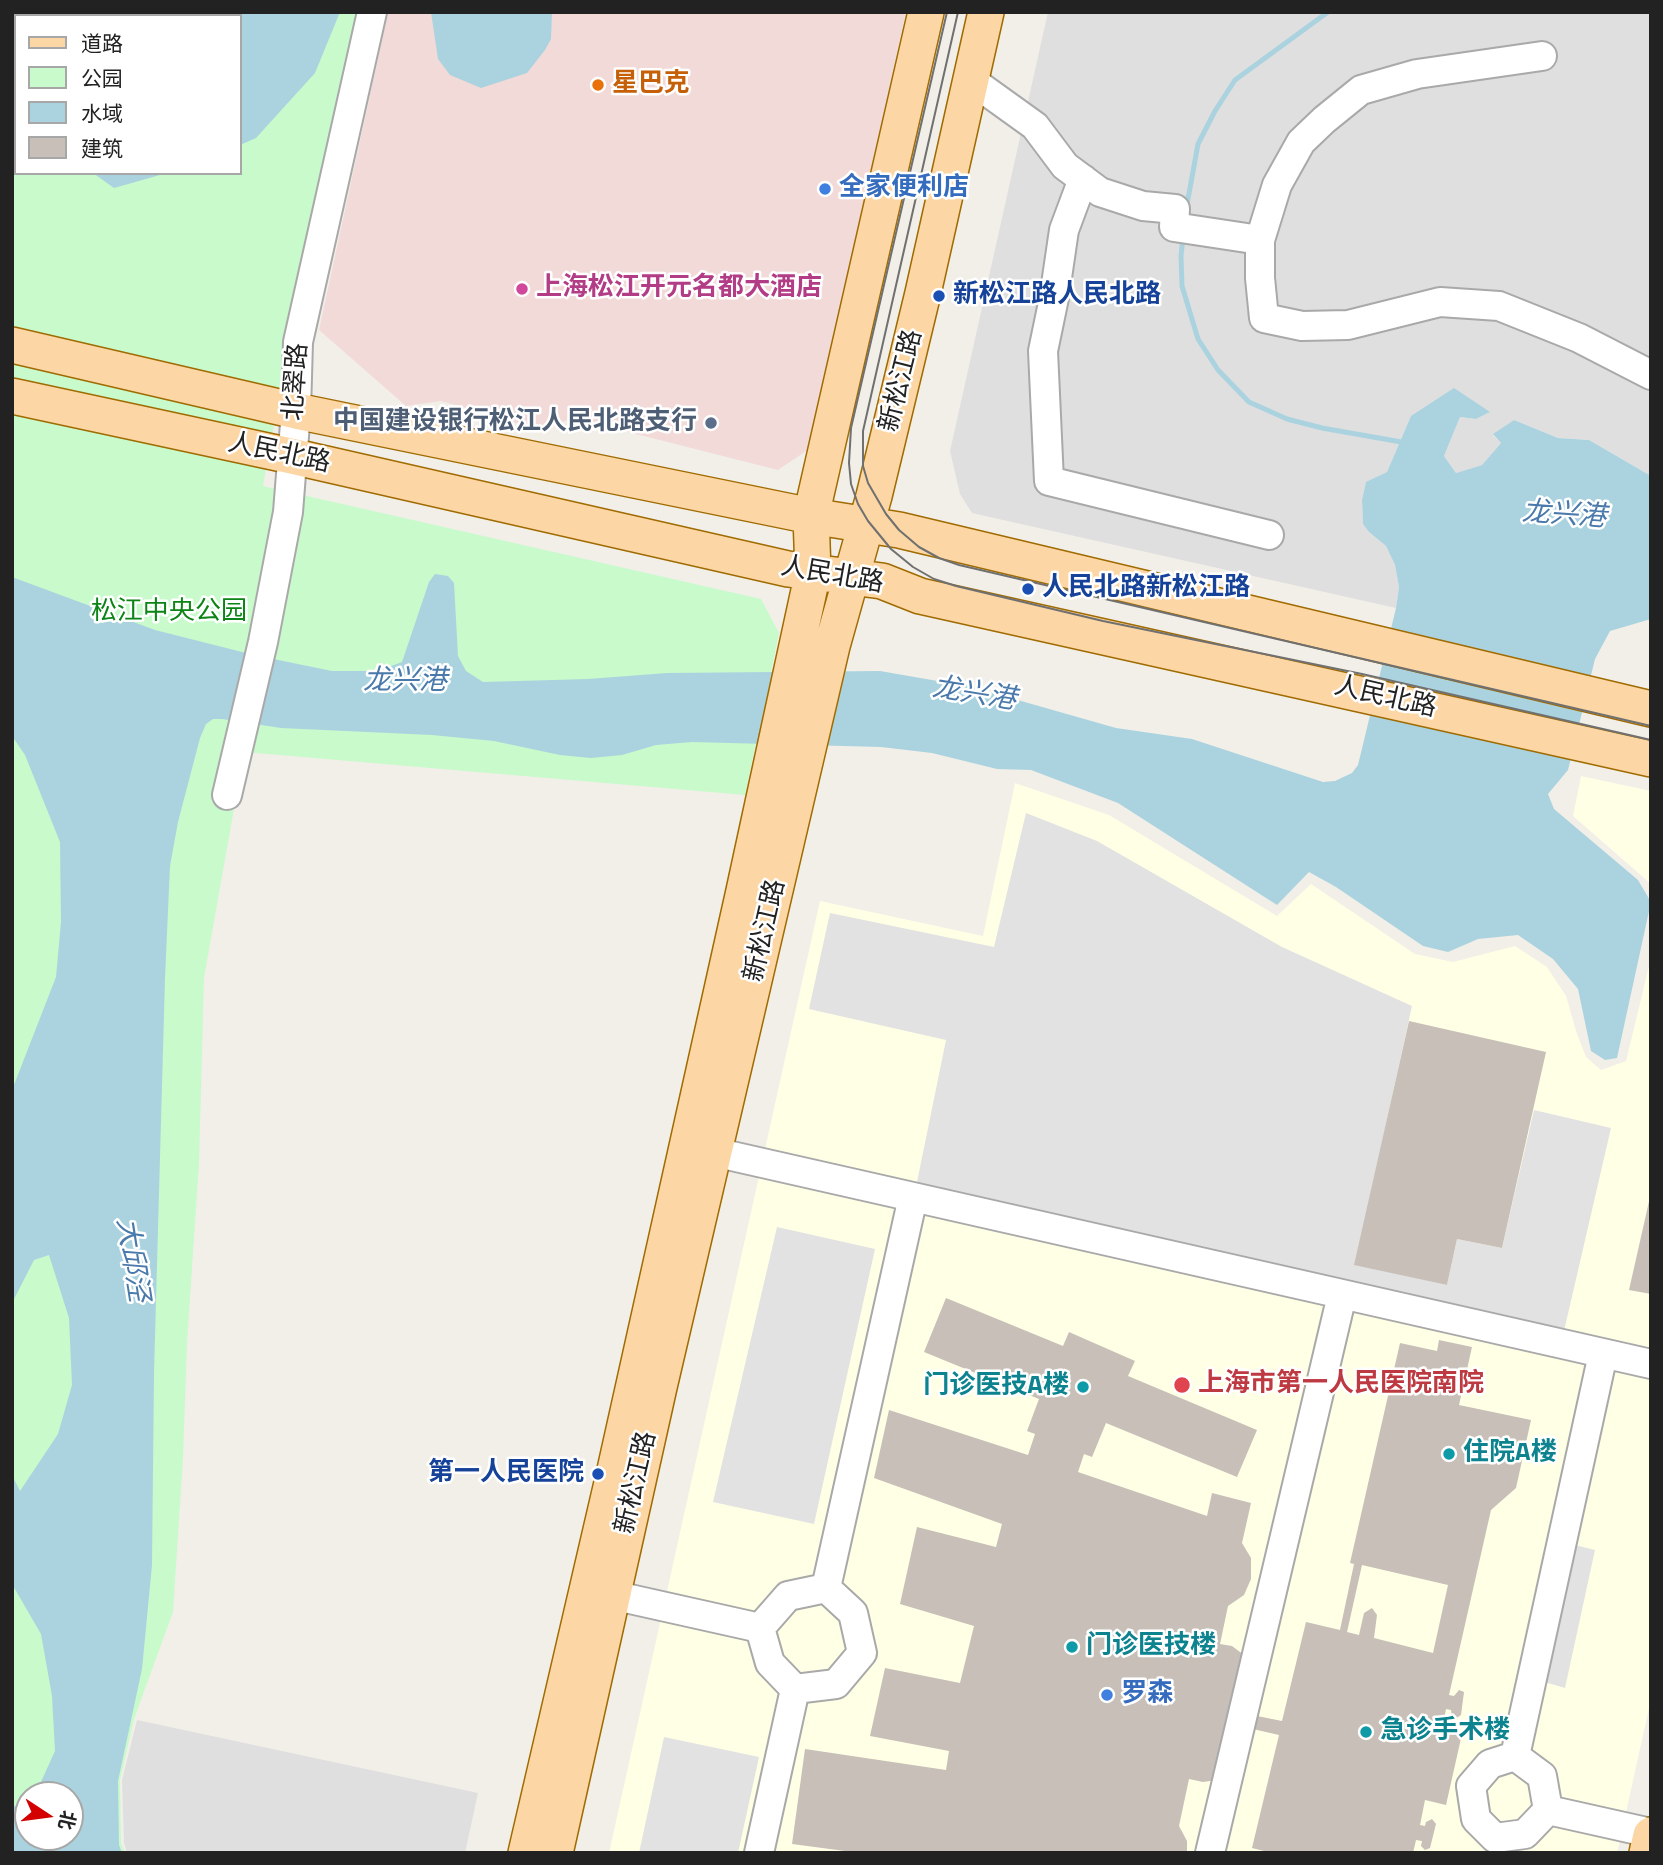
<!DOCTYPE html>
<meta charset="utf-8">
<style>
body{margin:0}
#map{position:relative;width:1663px;height:1865px;overflow:hidden;background:#f2efe9;font-family:"Titillium Web","Noto Sans SC",sans-serif}
canvas{display:block}
.frame{position:absolute;inset:0;border:14px solid #222;pointer-events:none}
.legend{position:absolute;left:14px;top:14px;width:228px;height:161px;box-sizing:border-box;background:#fff;border:2px solid #a7a7a7;margin:0;padding:9px 12px;list-style:none;font-size:21px;color:#222}
.legend li{display:flex;align-items:center;gap:14px;height:35px}
.legend b{width:35px;border:2px solid #a7a7a7}
.north{position:absolute;left:14px;top:1781px;width:70px;height:70px;box-sizing:border-box;background:#fff;border:2px solid #a7a7a7;border-radius:50%;rotate:103deg;font-size:19px;font-weight:700;line-height:28px;text-align:center;color:#222}
.north::after{content:'';display:block;margin:auto;width:24px;height:32px;background:#d40000;clip-path:polygon(50% 0,100% 100%,50% 72%,0 100%)}
</style>
<div id="map">
<canvas width="1663" height="1865"></canvas>
<div class="frame"></div>
<ul class="legend">
<li><b style="height:9px;background:#fcd6a4"></b>道路</li>
<li><b style="height:19px;background:#c8facc"></b>公园</li>
<li><b style="height:19px;background:#aad3df"></b>水域</li>
<li><b style="height:19px;background:#c7bfb8"></b>建筑</li>
</ul>
<div class="north">北</div>
</div>
<script>
const context = document.querySelector('canvas').getContext('2d');
context.lineJoin = 'round';
function paint(path, color) {
  context.fillStyle = color;
  context.fill(path, 'evenodd');
}
function poly(rows) {
  const path = new Path2D();
  for (const r of rows) {
    path.moveTo(r[0], r[1]);
    for (let i = 2; i < r.length; i += 2) path.lineTo(r[i], r[i + 1]);
  }
  return path;
}
function stroke(path, color, width, dash) {
  context.strokeStyle = color;
  context.lineWidth = width;
  context.lineCap = dash ? 'butt' : 'round';
  context.setLineDash(dash || []);
  context.stroke(path);
}
function write(font, color, halo, rows, align = 'center') {
  context.font = font + ' "Titillium Web","Noto Sans SC",sans-serif';
  context.lineWidth = 5;
  context.setLineDash([]);
  context.textBaseline = 'middle';
  context.strokeStyle = halo;
  context.fillStyle = color;
  for (const [text, x, y, turn = 0] of rows) {
    context.save();
    context.translate(x, y);
    context.rotate((+turn || 0) * Math.PI / 180);
    context.textAlign = isNaN(turn) ? turn : align;
    if (halo) context.strokeText(text, 0, 0);
    context.fillText(text, 0, 0);
    context.restore();
  }
}
paint(poly([
 [1048,12,1651,12,1651,476,1589,440,1558,438,1514,420,1493,435,1501,443,1482,465,1456,473,1444,456,1460,417,1476,419,1490,412,1411,416,1387,472,1366,483,1362,500,1363,523,1369,532,1386,546,1395,565,1399,587,1396,608,972,513,960,494,950,451],
 [137,1720,478,1793,465,1853,127,1853,124,1843,122,1780]
]), '#e0dfdf');
paint(poly([
 [388,12,906,12,809,449,778,470,573,418,541,430,441,401,406,406,319,330]
]), '#f2dad9');
paint(poly([
 [1581,776,1651,791,1651,884,1573,816],
 [1015,783,1109,815,1277,916,1311,884,1415,954,1453,962,1515,946,1547,967,1566,996,1577,1034,1586,1057,1601,1070,1626,1061,1651,958,1651,1699,1617,1853,609,1853,820,901,983,936]
]), '#ffffe5');
paint(poly([
 [12,12,360,12,295,307,263,486,761,599,779,633,745,795,244,752,204,978,199,1163,187,1343,183,1458,173,1612,134,1719,120,1780,121,1843,125,1853,12,1853],
 [16,16,240,16,240,173,16,173],
 [28,1795,70,1795,70,1837,28,1837]
]), '#c8facc');
paint(poly([
 [1026,813,1097,841,1282,947,1412,1006,1355,1264,1447,1285,1457,1239,1502,1248,1534,1110,1611,1128,1564,1331,916,1187,946,1040,809,1009,830,913,994,947],
 [777,1227,875,1249,814,1524,713,1502],
 [1571,1544,1595,1550,1565,1688,1541,1681],
 [664,1737,759,1757,738,1853,639,1853]
]), '#e2e2e2');
paint(poly([
 [98,12,340,12,315,73,256,138,240,145,240,16,99,16],
 [431,12,552,12,551,39,545,50,527,73,481,88,450,75,438,59],
 [93,173,167,173,114,188],
 [1454,388,1490,412,1476,419,1460,417,1444,456,1456,473,1482,465,1501,443,1493,434,1514,420,1558,438,1589,440,1651,476,1651,619,1610,631,1595,659,1568,770,1548,794,1554,809,1638,880,1651,902,1617,1058,1605,1060,1591,1051,1578,989,1553,959,1518,935,1478,939,1448,952,1423,946,1336,887,1309,872,1277,905,1118,803,1031,770,997,769,932,753,881,747,692,742,656,745,622,755,591,758,560,755,494,741,432,735,281,728,222,719,213,719,206,724,200,738,178,822,170,866,165,978,154,1372,152,1565,142,1669,118,1781,119,1845,122,1853,12,1853,12,1804,26,1814,28,1811,28,1837,70,1837,70,1795,35,1795,55,1751,52,1696,41,1634,12,1584,12,1475,20,1491,58,1434,72,1385,69,1318,49,1255,34,1260,12,1303,12,1090,56,977,61,922,60,842,25,755,12,736,12,577,155,630,254,655,332,671,378,671,402,662,429,582,435,574,448,576,454,583,458,656,466,671,483,682,588,679,667,673,880,671,972,687,1116,728,1192,739,1323,782,1335,781,1352,773,1358,765,1396,608,1399,587,1395,565,1386,546,1369,532,1363,524,1362,500,1366,482,1387,472,1411,416]
]), '#aad3df');
stroke(poly([
 [1186,210,1198,144,1215,111,1235,80,1328,12],
 [1183,237,1181,256,1182,286,1198,339,1218,370,1249,402,1287,419,1322,428,1407,443]
]), '#aad3df', 5);
paint(poly([
 [12,12,52,12,51,16,16,16,16,35,12,34],
 [1409,1021,1546,1052,1502,1248,1457,1239,1447,1285,1354,1265],
 [1650,1197,1651,1197,1651,1294,1629,1290],
 [946,1298,1063,1346,1069,1332,1135,1361,1128,1376,1257,1430,1237,1477,1106,1423,1092,1457,1084,1454,1078,1472,1207,1516,1212,1493,1251,1503,1242,1543,1251,1558,1251,1579,1244,1595,1228,1606,1220,1644,1232,1646,1248,1658,1247,1714,1282,1721,1306,1622,1340,1630,1354,1564,1350,1563,1400,1343,1437,1351,1439,1340,1472,1347,1459,1405,1531,1420,1516,1488,1491,1510,1449,1695,1454,1696,1459,1690,1464,1692,1461,1715,1455,1719,1452,1717,1451,1710,1446,1709,1442,1730,1462,1734,1446,1805,1425,1800,1420,1825,1425,1826,1426,1822,1432,1819,1436,1824,1430,1848,1425,1850,1421,1846,1422,1841,1416,1840,1413,1853,1272,1853,1252,1848,1279,1735,1244,1727,1224,1779,1203,1782,1189,1779,1179,1826,1187,1841,1187,1853,860,1853,792,1844,805,1749,946,1770,949,1751,870,1736,885,1668,960,1683,974,1626,900,1604,917,1527,996,1547,1002,1524,874,1478,889,1410,1028,1455,1035,1434,1027,1431,1039,1399,924,1352],
 [1362,1565,1448,1585,1433,1653,1374,1638,1377,1615,1372,1608,1364,1613,1359,1635,1347,1632]
]), '#c7bfb8');
const minor = poly([
 [971,80,1035,126,1065,166,1100,192,1143,206,1175,209,1174,227,1260,240,1260,278,1264,318,1302,326,1348,325,1440,302,1499,306,1579,338,1651,375],
 [1083,179,1064,230,1054,298,1043,351,1049,481,1269,535],
 [1260,240,1277,185,1301,142,1324,120,1361,90,1417,74,1542,56],
 [227,795,263,642,288,512,296,411,298,342,372,12],
 [714,1152,1651,1364],
 [826,1588,913,1197],
 [826,1588,853,1613,862,1653,836,1684,795,1689,770,1663,760,1628,788,1596,826,1588],
 [612,1595,760,1628],
 [1515,1756,1603,1354],
 [1515,1756,1542,1776,1548,1810,1525,1834,1495,1838,1476,1819,1471,1786,1490,1764,1515,1756],
 [1548,1810,1651,1833],
 [759,1853,795,1689],
 [1210,1853,1342,1295]
]);
const major = poly([
 [12,345,296,411,811,516,899,530,1651,709],
 [12,396,291,456,788,569,882,581,920,596,1651,759],
 [526,1853,615,1470,744,891,813,572,811,516,926,12],
 [555,1853,659,1387,832,646,874,496,923,293,986,12],
 [1647,1853,1651,1835]
]);
stroke(minor, '#a9a9a9', 32);
stroke(major, '#a06b00', 38);
stroke(minor, '#fff', 28);
stroke(major, '#fcd6a4', 35);
stroke(poly([
 [947,12,851,428,849,463,851,484,858,504,868,521,891,549,913,567,934,579,956,586,1103,621,1362,674,1651,740],
 [958,12,863,431,863,466,868,483,886,514,899,530,919,547,939,558,959,565,1651,726]
]), '#707070', 2);
for (const [x, y, r, color] of [
 [598,85,7,"#e8710a"],
 [825,189,7,"#3f7fe0"],
 [522,289,7,"#d1479c"],
 [939,296,7,"#1a4fb4"],
 [711,423,7,"#5c6f8a"],
 [1028,589,7,"#1a4fb4"],
 [1182,1385,9,"#e0444e"],
 [1083,1387,7,"#0f9aa8"],
 [1449,1454,7,"#0f9aa8"],
 [598,1474,7,"#1a4fb4"],
 [1072,1647,7,"#0f9aa8"],
 [1107,1695,7,"#3f7fe0"],
 [1366,1732,7,"#0f9aa8"]
]) {
  const dot = new Path2D();
  dot.arc(x, y, r, 0, 2 * Math.PI);
  context.fillStyle = color;
  context.fill(dot);
  stroke(dot, '#fff', 2.5);
}
write('bold 26px', '#c56008', '#fff', [
 ["星巴克",612,85]
], 'left');
write('bold 26px', '#366cbe', '#fff', [
 ["全家便利店",839,189],
 ["罗森",1121,1695]
], 'left');
write('bold 26px', '#b23c85', '#fff', [
 ["上海松江开元名都大酒店",536,289]
], 'left');
write('bold 26px', '#164399', '#fff', [
 ["新松江路人民北路",953,296],
 ["人民北路新松江路",1042,589],
 ["第一人民医院",584,1474,"right"]
], 'left');
write('26px', '#222', '#fff', [
 ["新松江路",902,381,-76],
 ["北翠路",297,382,-86],
 ["人民北路",279,454,12],
 ["人民北路",832,576,10],
 ["人民北路",1385,698,13],
 ["新松江路",766,931,-77],
 ["新松江路",637,1483,-77]
]);
write('bold 26px', '#4e5e75', '#fff', [
 ["中国建设银行松江人民北路支行",697,423]
], 'right');
write('26px', '#0c8416', '#fff', [
 ["松江中央公园",169,613]
]);
write('bold 26px', '#be3a42', '#fff', [
 ["上海市第一人民医院南院",1198,1385]
], 'left');
write('bold 26px', '#0d838f', '#fff', [
 ["门诊医技A楼",1069,1387,"right"],
 ["住院A楼",1463,1454],
 ["门诊医技楼",1086,1647],
 ["急诊手术楼",1380,1732]
], 'left');
write('italic 28px', '#4a7aab', '#fff', [
 ["龙兴港",1564,516,4],
 ["龙兴港",405,682],
 ["龙兴港",974,695,9],
 ["大邱泾",131,1260,81]
]);
</script>
